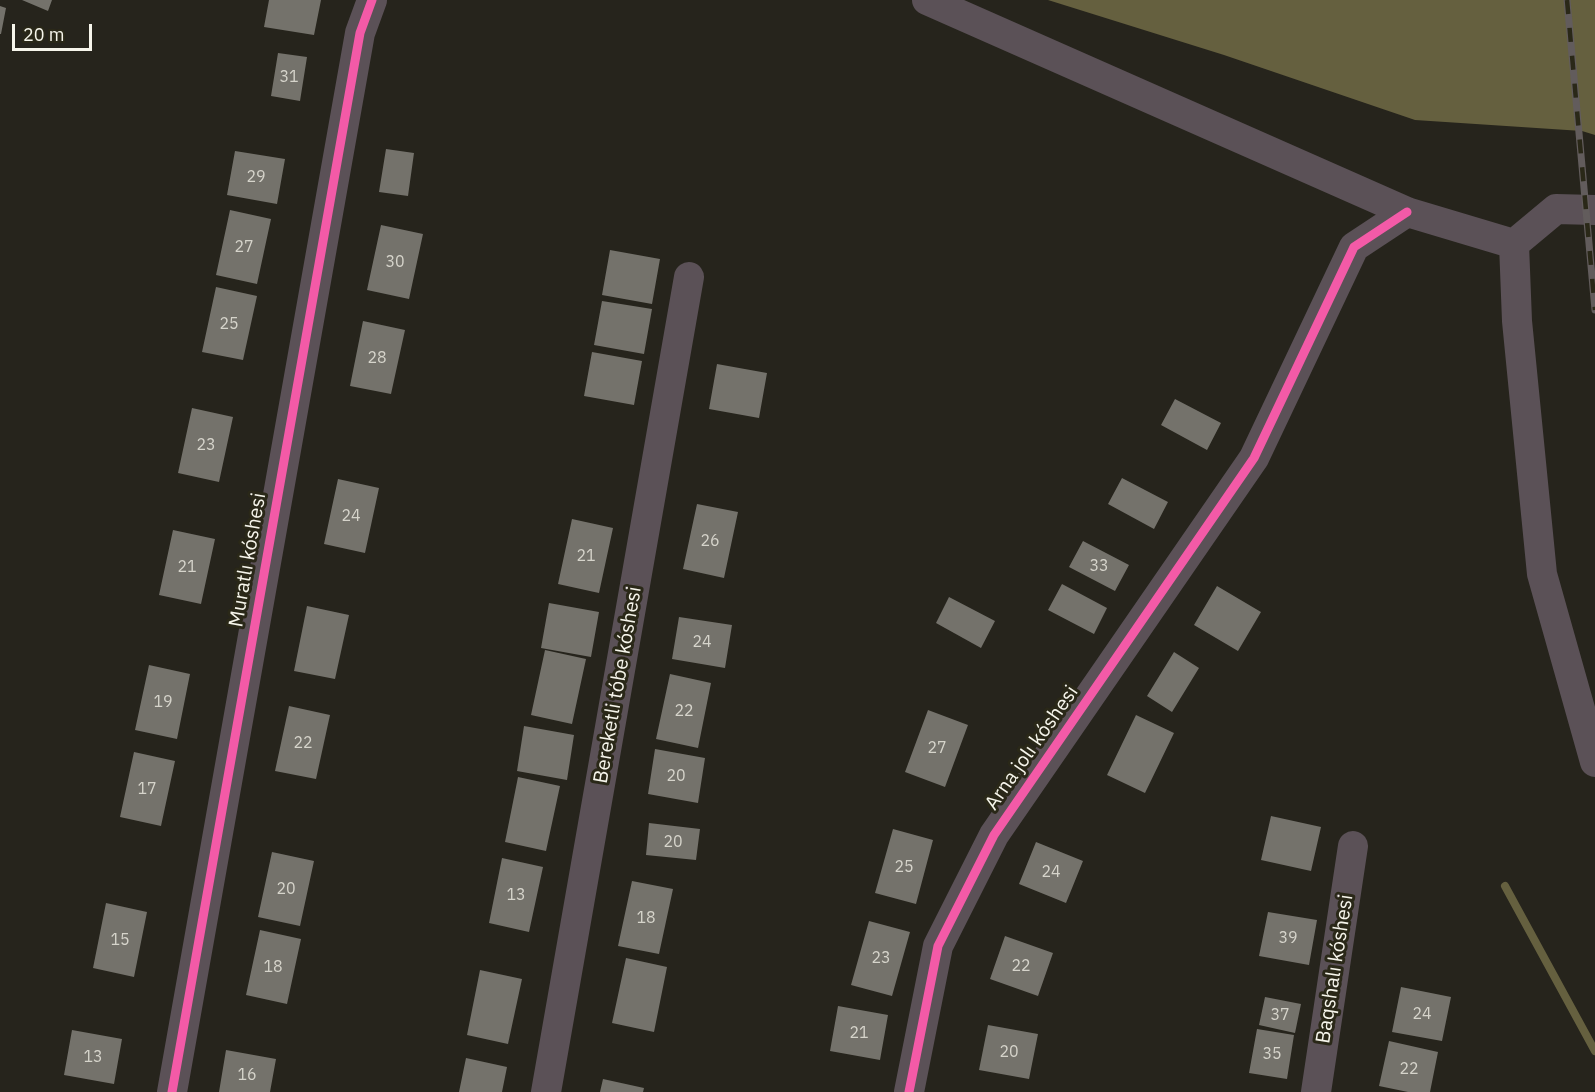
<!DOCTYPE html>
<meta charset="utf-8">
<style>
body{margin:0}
#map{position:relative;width:1595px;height:1092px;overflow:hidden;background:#26241c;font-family:"IBM Plex Sans",sans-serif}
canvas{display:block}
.scale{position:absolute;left:12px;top:24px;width:80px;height:27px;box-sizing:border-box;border:3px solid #f6f5eb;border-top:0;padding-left:8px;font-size:18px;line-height:21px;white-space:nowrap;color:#f6f5eb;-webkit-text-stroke:4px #2a2818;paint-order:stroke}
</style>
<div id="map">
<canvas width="1595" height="1092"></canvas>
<div class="scale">20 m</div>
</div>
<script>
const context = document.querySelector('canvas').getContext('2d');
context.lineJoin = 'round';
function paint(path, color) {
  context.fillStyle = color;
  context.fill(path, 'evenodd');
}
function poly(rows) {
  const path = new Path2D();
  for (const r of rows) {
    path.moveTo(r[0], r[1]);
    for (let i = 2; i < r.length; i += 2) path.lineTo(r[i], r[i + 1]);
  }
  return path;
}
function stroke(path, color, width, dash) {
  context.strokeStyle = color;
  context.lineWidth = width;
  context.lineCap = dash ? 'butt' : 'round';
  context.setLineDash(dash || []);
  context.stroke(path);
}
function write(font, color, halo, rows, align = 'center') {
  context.font = font + ' "IBM Plex Sans",sans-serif';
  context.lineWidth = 6;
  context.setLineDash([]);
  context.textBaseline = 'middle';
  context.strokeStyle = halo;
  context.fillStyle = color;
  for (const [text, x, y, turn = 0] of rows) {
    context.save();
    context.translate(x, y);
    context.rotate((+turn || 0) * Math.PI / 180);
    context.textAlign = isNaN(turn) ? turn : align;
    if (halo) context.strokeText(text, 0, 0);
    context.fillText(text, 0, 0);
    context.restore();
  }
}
paint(poly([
 [1048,0,1595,0,1595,135,1582,131,1415,120,1224,55]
]), '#65603f');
stroke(poly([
 [1505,886,1595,1051]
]), '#65603f', 8);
paint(poly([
 [22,0,52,0,48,11],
 [269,0,321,0,314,35,264,27],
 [0,6,6,8,1,34,0,34],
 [278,53,307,57,300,101,271,96],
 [386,149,414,153,408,196,379,192],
 [235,151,285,159,277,204,227,195],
 [230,210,271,219,257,284,216,275],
 [381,225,423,234,409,299,367,290],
 [610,250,660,259,652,304,602,295],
 [216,287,257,296,243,360,202,352],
 [602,301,652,309,644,354,594,345],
 [363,321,405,330,391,394,350,386],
 [592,352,642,361,634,405,584,396],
 [717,364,767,373,759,418,709,409],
 [1175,399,1221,423,1207,450,1161,425],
 [192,408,233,417,219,482,178,473],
 [1122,478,1168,502,1154,529,1108,504],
 [338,479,379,488,365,553,324,544],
 [697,504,738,512,724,578,683,569],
 [572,519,613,528,599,593,558,584],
 [173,530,215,539,201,604,159,595],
 [1083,541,1129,565,1115,591,1069,567],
 [1062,584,1107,608,1094,634,1048,610],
 [1217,586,1261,612,1238,651,1194,625],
 [949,597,995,621,981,648,936,623],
 [549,603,599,612,591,657,541,648],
 [307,606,349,615,335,679,294,671],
 [679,617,732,625,725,668,672,659],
 [545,650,586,659,572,724,531,715],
 [1174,652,1199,668,1172,712,1147,696],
 [149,665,190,674,177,739,135,730],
 [670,674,711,683,698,748,656,739],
 [289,706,330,715,316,779,275,771],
 [928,710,968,725,945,787,905,772],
 [1136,715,1174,733,1145,793,1107,775],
 [524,726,574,735,567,780,517,771],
 [655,749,705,758,698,803,648,794],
 [134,752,175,761,161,826,120,817],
 [518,777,560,786,546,851,505,842],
 [1271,816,1321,827,1311,871,1261,860],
 [649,823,700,829,696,860,646,855],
 [893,829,933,840,916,904,875,893],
 [1036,842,1083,861,1066,903,1019,884],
 [272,852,314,861,300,926,258,917],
 [502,858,543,867,529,932,489,923],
 [632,881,673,889,659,954,618,946],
 [106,903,147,912,134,977,93,968],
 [1268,912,1317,920,1309,965,1259,956],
 [869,921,910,932,892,996,851,985],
 [260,930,301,939,287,1004,246,995],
 [1005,936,1053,953,1038,996,990,979],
 [626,958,667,967,654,1032,612,1023],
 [480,970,522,979,508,1044,467,1035],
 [1401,987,1451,997,1442,1041,1392,1032],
 [1265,997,1301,1004,1295,1033,1259,1025],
 [838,1006,888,1015,880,1060,830,1051],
 [988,1025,1038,1034,1029,1079,979,1070],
 [1257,1029,1294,1035,1287,1079,1249,1073],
 [72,1030,122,1039,114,1084,64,1075],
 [1389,1041,1438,1052,1430,1092,1408,1092,1379,1086],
 [226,1050,276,1059,270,1092,219,1092],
 [466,1058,507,1067,502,1092,459,1092],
 [603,1079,644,1088,643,1092,600,1092]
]), '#74726b');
stroke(poly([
 [927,0,1407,212,1514,244],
 [1514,244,1517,321,1542,574,1595,762],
 [1514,244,1556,209,1595,210],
 [172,1092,360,33,372,0],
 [546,1092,689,277],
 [909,1092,938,946,994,835,1254,458,1354,247,1407,212],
 [1316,1092,1353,846]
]), '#5b5157', 30);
const rail = poly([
 [1567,0,1595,310]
]);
stroke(rail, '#625c5c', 7);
stroke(rail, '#2a2818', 4.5, [14]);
stroke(poly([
 [172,1092,360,33,372,0],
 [909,1092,938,946,994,835,1254,458,1354,247,1407,212]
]), '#f35aa7', 9);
write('16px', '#d6d4cb', null, [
 ["31",289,77],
 ["29",256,177],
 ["27",244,247],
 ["30",395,262],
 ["25",229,324],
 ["28",377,358],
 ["23",206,445],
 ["24",351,516],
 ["26",710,541],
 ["21",586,556],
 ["33",1099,566],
 ["21",187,567],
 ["24",702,642],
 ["19",163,702],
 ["22",684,711],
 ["22",303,743],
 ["27",937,748],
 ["20",676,776],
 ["17",147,789],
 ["20",673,842],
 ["25",904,867],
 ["24",1051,872],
 ["20",286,889],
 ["13",516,895],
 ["18",646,918],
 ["39",1288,938],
 ["15",120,940],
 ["23",881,958],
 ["22",1021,966],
 ["18",273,967],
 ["24",1422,1014],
 ["37",1280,1015],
 ["21",859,1033],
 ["20",1009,1052],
 ["35",1272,1054],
 ["13",93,1057],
 ["22",1409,1069],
 ["16",247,1075]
]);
write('20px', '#f6f5eb', '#2a2818', [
 ["Muratlı kóshesi",248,560,-80],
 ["Bereketli tóbe kóshesi",618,685,-80],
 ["Arna jolı kóshesi",1032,748,-55],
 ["Baqshalı kóshesi",1335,969,-81]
]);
</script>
